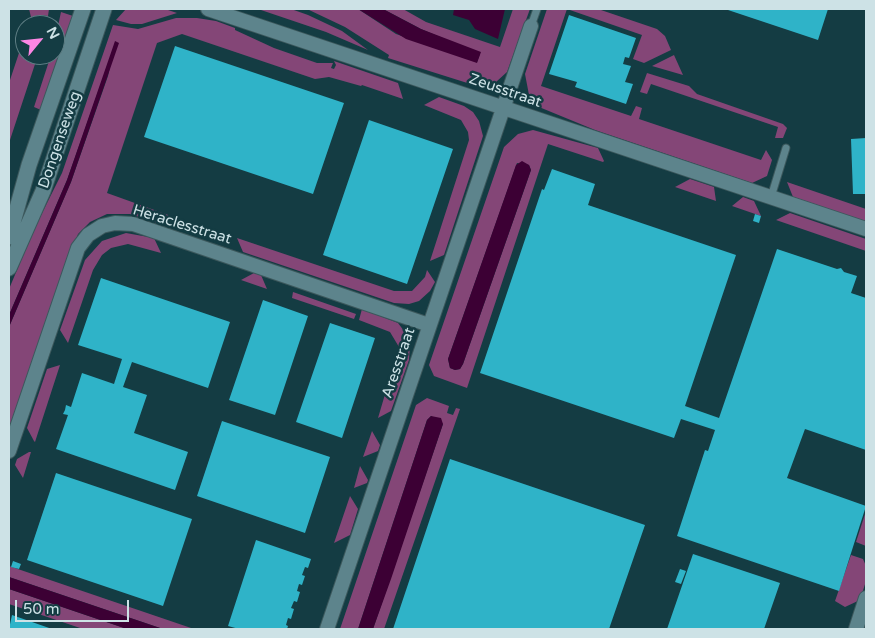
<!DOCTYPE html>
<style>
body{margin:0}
#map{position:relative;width:875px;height:638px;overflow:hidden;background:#143c43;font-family:"Varela Round",sans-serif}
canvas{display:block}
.frame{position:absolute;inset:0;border:10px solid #cde2e6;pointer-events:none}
.north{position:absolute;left:15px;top:15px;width:50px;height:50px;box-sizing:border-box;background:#143c43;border:1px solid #5e7e84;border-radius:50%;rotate:62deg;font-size:14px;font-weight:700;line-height:20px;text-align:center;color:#cde2e6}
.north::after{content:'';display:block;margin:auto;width:18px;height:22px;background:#fc86e4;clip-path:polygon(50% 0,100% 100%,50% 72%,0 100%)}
.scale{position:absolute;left:15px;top:600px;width:114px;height:22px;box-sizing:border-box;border:2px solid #cde2e6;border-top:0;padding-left:6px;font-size:15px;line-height:18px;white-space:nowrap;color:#cde2e6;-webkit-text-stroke:4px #143c43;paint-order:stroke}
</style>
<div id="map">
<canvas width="875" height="638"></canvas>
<div class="frame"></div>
<div class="north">N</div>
<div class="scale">50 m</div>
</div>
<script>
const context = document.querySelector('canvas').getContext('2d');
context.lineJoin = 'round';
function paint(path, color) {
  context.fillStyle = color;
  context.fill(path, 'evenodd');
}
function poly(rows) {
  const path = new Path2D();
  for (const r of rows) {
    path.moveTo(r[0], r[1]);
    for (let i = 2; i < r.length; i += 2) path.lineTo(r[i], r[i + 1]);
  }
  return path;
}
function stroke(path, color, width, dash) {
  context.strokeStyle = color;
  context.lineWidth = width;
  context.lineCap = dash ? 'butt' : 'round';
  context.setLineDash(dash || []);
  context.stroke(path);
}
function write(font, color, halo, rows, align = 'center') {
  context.font = font + ' "Varela Round",sans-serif';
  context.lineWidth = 5;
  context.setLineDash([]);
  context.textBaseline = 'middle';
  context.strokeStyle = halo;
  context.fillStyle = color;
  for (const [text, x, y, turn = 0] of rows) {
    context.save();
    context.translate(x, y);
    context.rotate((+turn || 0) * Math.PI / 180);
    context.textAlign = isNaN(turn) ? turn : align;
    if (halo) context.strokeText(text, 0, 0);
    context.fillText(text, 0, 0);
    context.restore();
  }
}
paint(poly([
 [29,9,49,9,48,16,41,15,39,21,46,25,29,25,31,17],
 [126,9,165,9,177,13,142,24,131,24,116,20],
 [258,9,291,9,308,15,342,31,368,50,326,32],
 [307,9,358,9,396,34,477,62,480,54,421,29,383,9,403,9,426,22,500,47,513,9,530,9,507,72,496,82,480,87,388,58,389,55,345,27],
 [547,9,598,9,657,29,665,36,671,50,644,63,633,59,642,35,567,9,541,86,631,116,636,106,642,108,639,119,761,160,766,150,772,160,767,176,752,183,595,130,539,107,529,95,525,74],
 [61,12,76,17,41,110,34,107,51,55,55,55,55,40],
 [176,18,197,18,216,21,235,28,235,30,274,48,317,63,333,63,331,68,334,69,336,65,334,61,398,83,403,99,362,85,361,86,329,77,315,79,182,34,157,43,107,193,171,216,158,223,130,214,107,214,90,222,78,234,9,433,9,327,71,182,108,76,116,41,67,180,9,315,9,289,36,225,62,173,113,25,138,29],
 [25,35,25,55,38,55,9,143,9,83],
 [674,55,683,75,652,66],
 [647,73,689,86,697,94,783,124,787,128,783,138,775,138,778,127,651,84,647,94,640,92],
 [439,97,464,106,473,112,479,121,483,136,444,255,430,261,469,140,468,132,461,120,424,105],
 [533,130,598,148,604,161,603,162,548,144,467,388,434,376,429,365,504,147,518,134],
 [517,163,529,165,531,170,463,364,460,369,455,370,450,368,448,359],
 [690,179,714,187,716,201,675,187],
 [787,182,866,209,866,222,793,197],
 [743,197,754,201,761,216,732,206],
 [790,213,866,239,866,251,776,220],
 [126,233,154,238,161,253,128,244,111,248,102,255,93,270,68,343,60,330,85,260,102,241],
 [237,238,394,291,412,291,425,277,427,270,435,282,430,291,419,301,409,304,394,303,243,252],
 [254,273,261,275,267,289,241,280],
 [293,292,356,314,354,319,292,298],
 [362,309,398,323,404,331,410,345,409,360,391,411,378,418,399,347,390,332,359,320],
 [60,365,35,442,34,441,27,428,47,369],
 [427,398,449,406,447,413,453,415,456,408,460,409,384,629,373,629,443,424,431,416,427,420,358,629,340,629,416,405],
 [372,431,380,445,378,451,363,457],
 [29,452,31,452,23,478,15,465,17,459],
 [360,466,368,480,367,483,354,488],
 [350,496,358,509,350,535,334,543],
 [866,511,866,546,856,542],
 [851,555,863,559,866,566,866,581,860,600,845,607,835,601],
 [9,566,194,629,163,629,9,577],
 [9,589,127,629,83,629,9,604]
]), '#844677');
paint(poly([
 [358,9,383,9,421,29,481,52,477,63,406,39],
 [454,9,505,9,498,39,475,29,469,20,453,15],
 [115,41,119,43,71,182,9,327,9,315,67,180],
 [522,161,529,165,531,170,463,364,460,369,455,370,450,368,448,359,516,165],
 [431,416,441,418,443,424,391,579,373,629,358,629,427,420],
 [9,577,163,629,127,629,9,589]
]), '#3c0034');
paint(poly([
 [725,9,828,9,818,40],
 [569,15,636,38,629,58,625,57,623,64,631,66,625,82,633,84,626,104,575,87,577,82,549,74],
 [175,46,344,103,313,194,144,137],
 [369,120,453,149,407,284,323,255],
 [866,138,866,194,853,194,851,139],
 [552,169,595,184,588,205,736,255,685,406,719,418,777,249,837,269,841,268,844,272,857,276,851,293,866,298,866,450,805,429,787,478,866,506,839,591,677,536,705,450,708,451,715,430,681,419,674,438,480,373,542,189,544,190],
 [755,214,761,216,759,223,753,221],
 [101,278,230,322,208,388,132,362,123,387,147,395,134,433,188,452,175,490,56,449,68,415,63,414,65,410,66,405,71,407,82,373,114,384,122,359,78,345],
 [263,300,308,316,275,415,229,400],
 [330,323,375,338,342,438,296,422],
 [222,421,330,457,305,533,197,496],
 [450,459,645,525,609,629,393,629],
 [56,473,192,519,163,606,27,560],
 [256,540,311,559,308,568,305,567,302,575,305,576,302,585,299,584,297,591,300,592,297,602,294,601,291,608,294,609,291,619,288,618,286,625,288,626,287,629,239,629,228,626],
 [693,554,780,583,764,629,667,629],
 [13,561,21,564,19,569,11,567],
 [680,569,686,571,681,584,675,582],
 [12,615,52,629,9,629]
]), '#2fb3c8');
const service = poly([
 [531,26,537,9],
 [771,197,786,148]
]);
const minor = poly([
 [208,9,866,229],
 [9,451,78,248,88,235,102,226,115,223,133,224,429,325],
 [327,629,531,26],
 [856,629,866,598]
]);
const tertiary = poly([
 [9,237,29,165,83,9],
 [9,268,43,191,104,9]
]);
stroke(service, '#3c585c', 9);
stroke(minor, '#3c585c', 16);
stroke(tertiary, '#3c585c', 17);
stroke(service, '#5d848c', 7);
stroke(minor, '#5d848c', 14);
stroke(tertiary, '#5d848c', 15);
write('15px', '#cde2e6', '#143c43', [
 ["Zeusstraat",505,91,19],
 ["Dongenseweg",60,140,-71],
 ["Heraclesstraat",182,225,17],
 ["Aresstraat",399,363,-71]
]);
</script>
